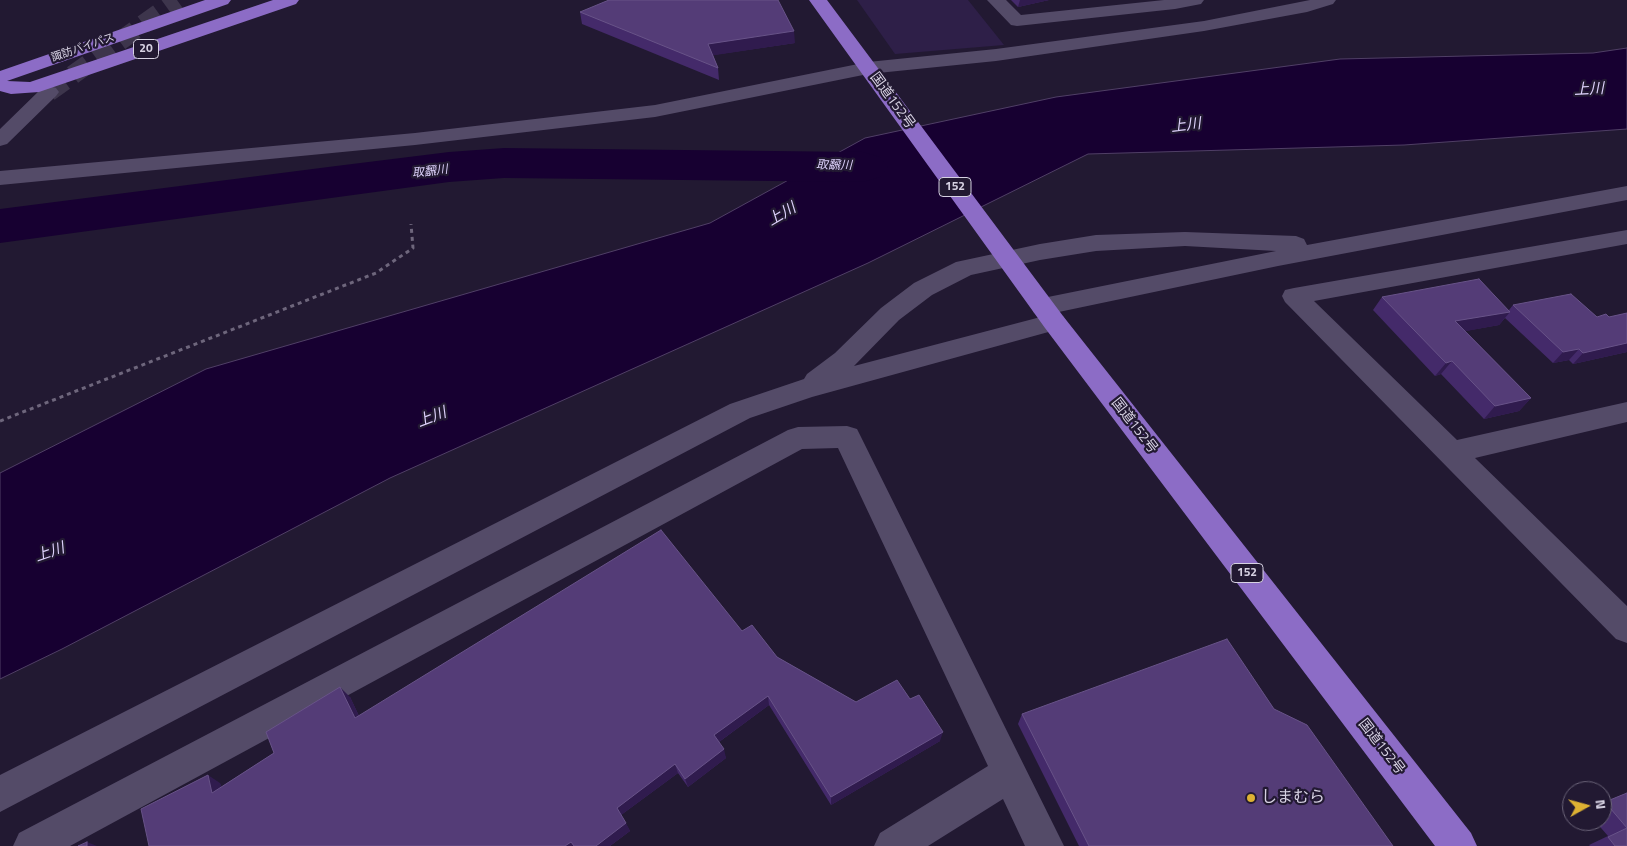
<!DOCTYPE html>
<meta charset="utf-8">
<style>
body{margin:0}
#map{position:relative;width:1627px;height:846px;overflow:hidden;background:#221932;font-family:"Titillium Web",sans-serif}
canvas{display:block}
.north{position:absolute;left:1562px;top:781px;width:50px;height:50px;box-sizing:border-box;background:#221932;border:1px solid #6a6378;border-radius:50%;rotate:83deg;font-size:14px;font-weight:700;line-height:20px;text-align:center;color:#d6d1e2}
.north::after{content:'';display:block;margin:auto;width:18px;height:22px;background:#ddb133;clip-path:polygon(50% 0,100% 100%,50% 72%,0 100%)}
</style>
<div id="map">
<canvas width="1627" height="846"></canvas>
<div class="north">N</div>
</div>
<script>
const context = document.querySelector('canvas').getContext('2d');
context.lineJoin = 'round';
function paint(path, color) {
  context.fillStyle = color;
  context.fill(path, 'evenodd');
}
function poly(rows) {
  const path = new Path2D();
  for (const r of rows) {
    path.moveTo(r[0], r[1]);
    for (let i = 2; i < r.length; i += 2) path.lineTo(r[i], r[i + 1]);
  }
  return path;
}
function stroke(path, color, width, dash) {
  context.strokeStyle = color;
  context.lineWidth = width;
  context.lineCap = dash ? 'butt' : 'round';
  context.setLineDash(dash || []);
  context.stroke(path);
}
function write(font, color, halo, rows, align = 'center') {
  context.font = font + ' "Titillium Web","Noto Sans JP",sans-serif';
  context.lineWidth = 4.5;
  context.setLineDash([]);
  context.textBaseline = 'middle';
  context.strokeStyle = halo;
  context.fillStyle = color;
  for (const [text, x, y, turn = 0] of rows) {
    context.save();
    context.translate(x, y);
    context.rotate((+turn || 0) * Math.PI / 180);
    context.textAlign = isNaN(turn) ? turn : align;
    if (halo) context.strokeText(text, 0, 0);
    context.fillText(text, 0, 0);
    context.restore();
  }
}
paint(poly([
 [857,0,968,0,1004,45,895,54]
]), '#2e1f48');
const water = poly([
 [1627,48,1627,129,1404,145,1088,154,868,263,390,478,62,649,0,679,0,473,206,369,710,223,865,138,1056,97,1340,59,1593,53,1627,48]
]);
paint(water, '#170031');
stroke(water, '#503f66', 1);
paint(poly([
 [504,148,863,152,880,157,888,167,880,177,863,182,504,178,449,182,0,243,0,209,336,166,449,152,504,148]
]), '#170031');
stroke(poly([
 [49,92,177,0]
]), '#3d354c', 19, [19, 10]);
stroke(poly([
 [0,421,376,273,413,248,411,224]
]), '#6e667c', 3, [4, 4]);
paint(poly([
 [987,0,1006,0,1021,15,1164,0,1204,0,1201,4,1175,9,1017,26,1011,25,987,0],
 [1310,0,1336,0,1333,4,1307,12,1204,31,996,61,868,74,655,117,415,145,0,185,0,171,415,133,655,105,868,62,996,49,1204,21,1310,0],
 [49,86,56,88,59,92,56,96,7,144,0,146,0,129,42,88,49,86],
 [1627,186,1627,200,1278,266,1054,313,1063,316,1067,322,1063,328,812,397,750,418,0,812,0,775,730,404,804,379,807,374,835,353,881,308,914,283,956,262,1040,244,1096,235,1185,232,1296,236,1304,239,1307,245,1627,186],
 [1185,246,1276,251,1043,298,1034,301,1031,307,1034,313,1043,316,1052,314,854,366,899,320,932,295,971,275,1040,260,1096,251,1185,246],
 [1627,230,1627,244,1314,301,1457,440,1627,402,1627,422,1475,458,1627,606,1627,643,1616,639,1285,302,1282,296,1285,290,1294,288,1627,230],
 [847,426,857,429,861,437,1064,846,1025,846,1003,799,928,846,874,846,880,833,988,766,838,448,802,449,70,846,13,846,19,833,788,430,798,427,847,426]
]), '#544b68');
paint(poly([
 [205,0,231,0,228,4,7,81,30,82,273,0,299,0,296,4,39,92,11,94,0,91,0,71,205,0],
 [809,0,827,0,1063,316,1471,833,1477,846,1435,846,1045,328,809,0]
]), '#8c6cc6');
paint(poly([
 [1011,0,1049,0,1018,7],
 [580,12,795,43,713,55,718,68,719,80,582,24],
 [1382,297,1509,310,1513,305,1597,317,1609,317,1627,313,1627,352,1573,364,1569,360,1553,363,1505,318,1499,325,1465,331,1531,398,1519,411,1484,419,1441,374,1435,376,1373,310],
 [742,631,777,657,856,702,910,699,940,741,831,805,769,705,719,742,726,758,688,787,678,773,621,815,630,831,610,846,149,846,220,783,221,787,274,753,350,697,359,716],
 [1274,709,1393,846,1079,846,1018,724,1022,714],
 [1627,793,1627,846,1590,846,1589,845,1608,836,1595,821,1602,821,1602,803]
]), '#442a6a');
paint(poly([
 [1020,0,1049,0,1018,7],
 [794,31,795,43,709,56,708,44],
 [1510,312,1499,325,1445,335,1455,321],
 [1627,343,1627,352,1573,364,1583,353],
 [1579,349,1569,360,1553,363,1563,352],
 [1452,361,1441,374,1435,376,1446,363],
 [1531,398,1519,411,1484,419,1495,406],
 [340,687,350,697,364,727,355,718],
 [768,696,769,705,716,744,714,735],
 [943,732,940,741,831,805,831,797],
 [724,749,726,758,688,787,685,779],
 [675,764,678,773,621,815,617,808],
 [208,775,220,783,225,801,212,793],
 [626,823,630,831,610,846,596,846],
 [87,842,97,846,87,846],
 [571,842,574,846,565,846]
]), '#301b4e');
const building = poly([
 [609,0,778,0,794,31,708,44,718,68,580,12,609,0],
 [1479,279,1510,312,1455,321,1531,398,1495,406,1452,361,1446,363,1382,297,1479,279],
 [1571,294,1597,317,1606,314,1609,317,1627,313,1627,343,1583,353,1579,349,1563,352,1513,305,1571,294],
 [661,530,742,631,752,625,777,657,856,702,897,680,910,699,919,695,943,732,831,797,768,696,714,735,724,749,685,779,675,764,617,808,626,823,596,846,574,846,571,842,565,846,149,846,141,809,208,775,212,793,274,753,266,732,340,687,355,718,661,530],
 [1227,639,1274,709,1307,725,1393,846,1089,846,1022,714,1227,639],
 [1627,793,1627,846,1615,846,1608,837,1627,828,1605,802,1627,793],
 [87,842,87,846,78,846,87,842]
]);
paint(building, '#543c77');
stroke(building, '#685388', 1);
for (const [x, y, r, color] of [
 [1251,798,5,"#ddb133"]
]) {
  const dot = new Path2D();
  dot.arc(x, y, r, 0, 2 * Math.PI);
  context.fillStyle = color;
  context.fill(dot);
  stroke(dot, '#221932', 2);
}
write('11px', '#d6d1e2', '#221932', [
 ["諏訪バイパス",83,48,-19]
]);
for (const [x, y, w] of [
 [146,49,25],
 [955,187,32],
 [1247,573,32]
]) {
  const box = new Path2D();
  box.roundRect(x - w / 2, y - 9.5, w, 19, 4);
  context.fillStyle = '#221932';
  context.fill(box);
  stroke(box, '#d6d1e2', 1);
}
write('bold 12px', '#d6d1e2', null, [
 ["20",146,49],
 ["152",955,187],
 ["152",1247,573]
]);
write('italic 12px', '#ddd1fb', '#221932', [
 ["取飜川",834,166,1],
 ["取飜川",430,172,-7]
]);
write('14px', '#d6d1e2', '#221932', [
 ["国道152号",892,101,54],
 ["国道152号",1134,426,52],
 ["国道152号",1381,747,52]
]);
write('italic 15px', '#ddd1fb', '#221932', [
 ["上川",1589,90,-3],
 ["上川",1186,126,-7],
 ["上川",782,215,-31],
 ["上川",432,418,-21],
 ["上川",50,553,-19]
]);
write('16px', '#d6d1e2', '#221932', [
 ["しまむら",1261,798]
], 'left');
</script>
